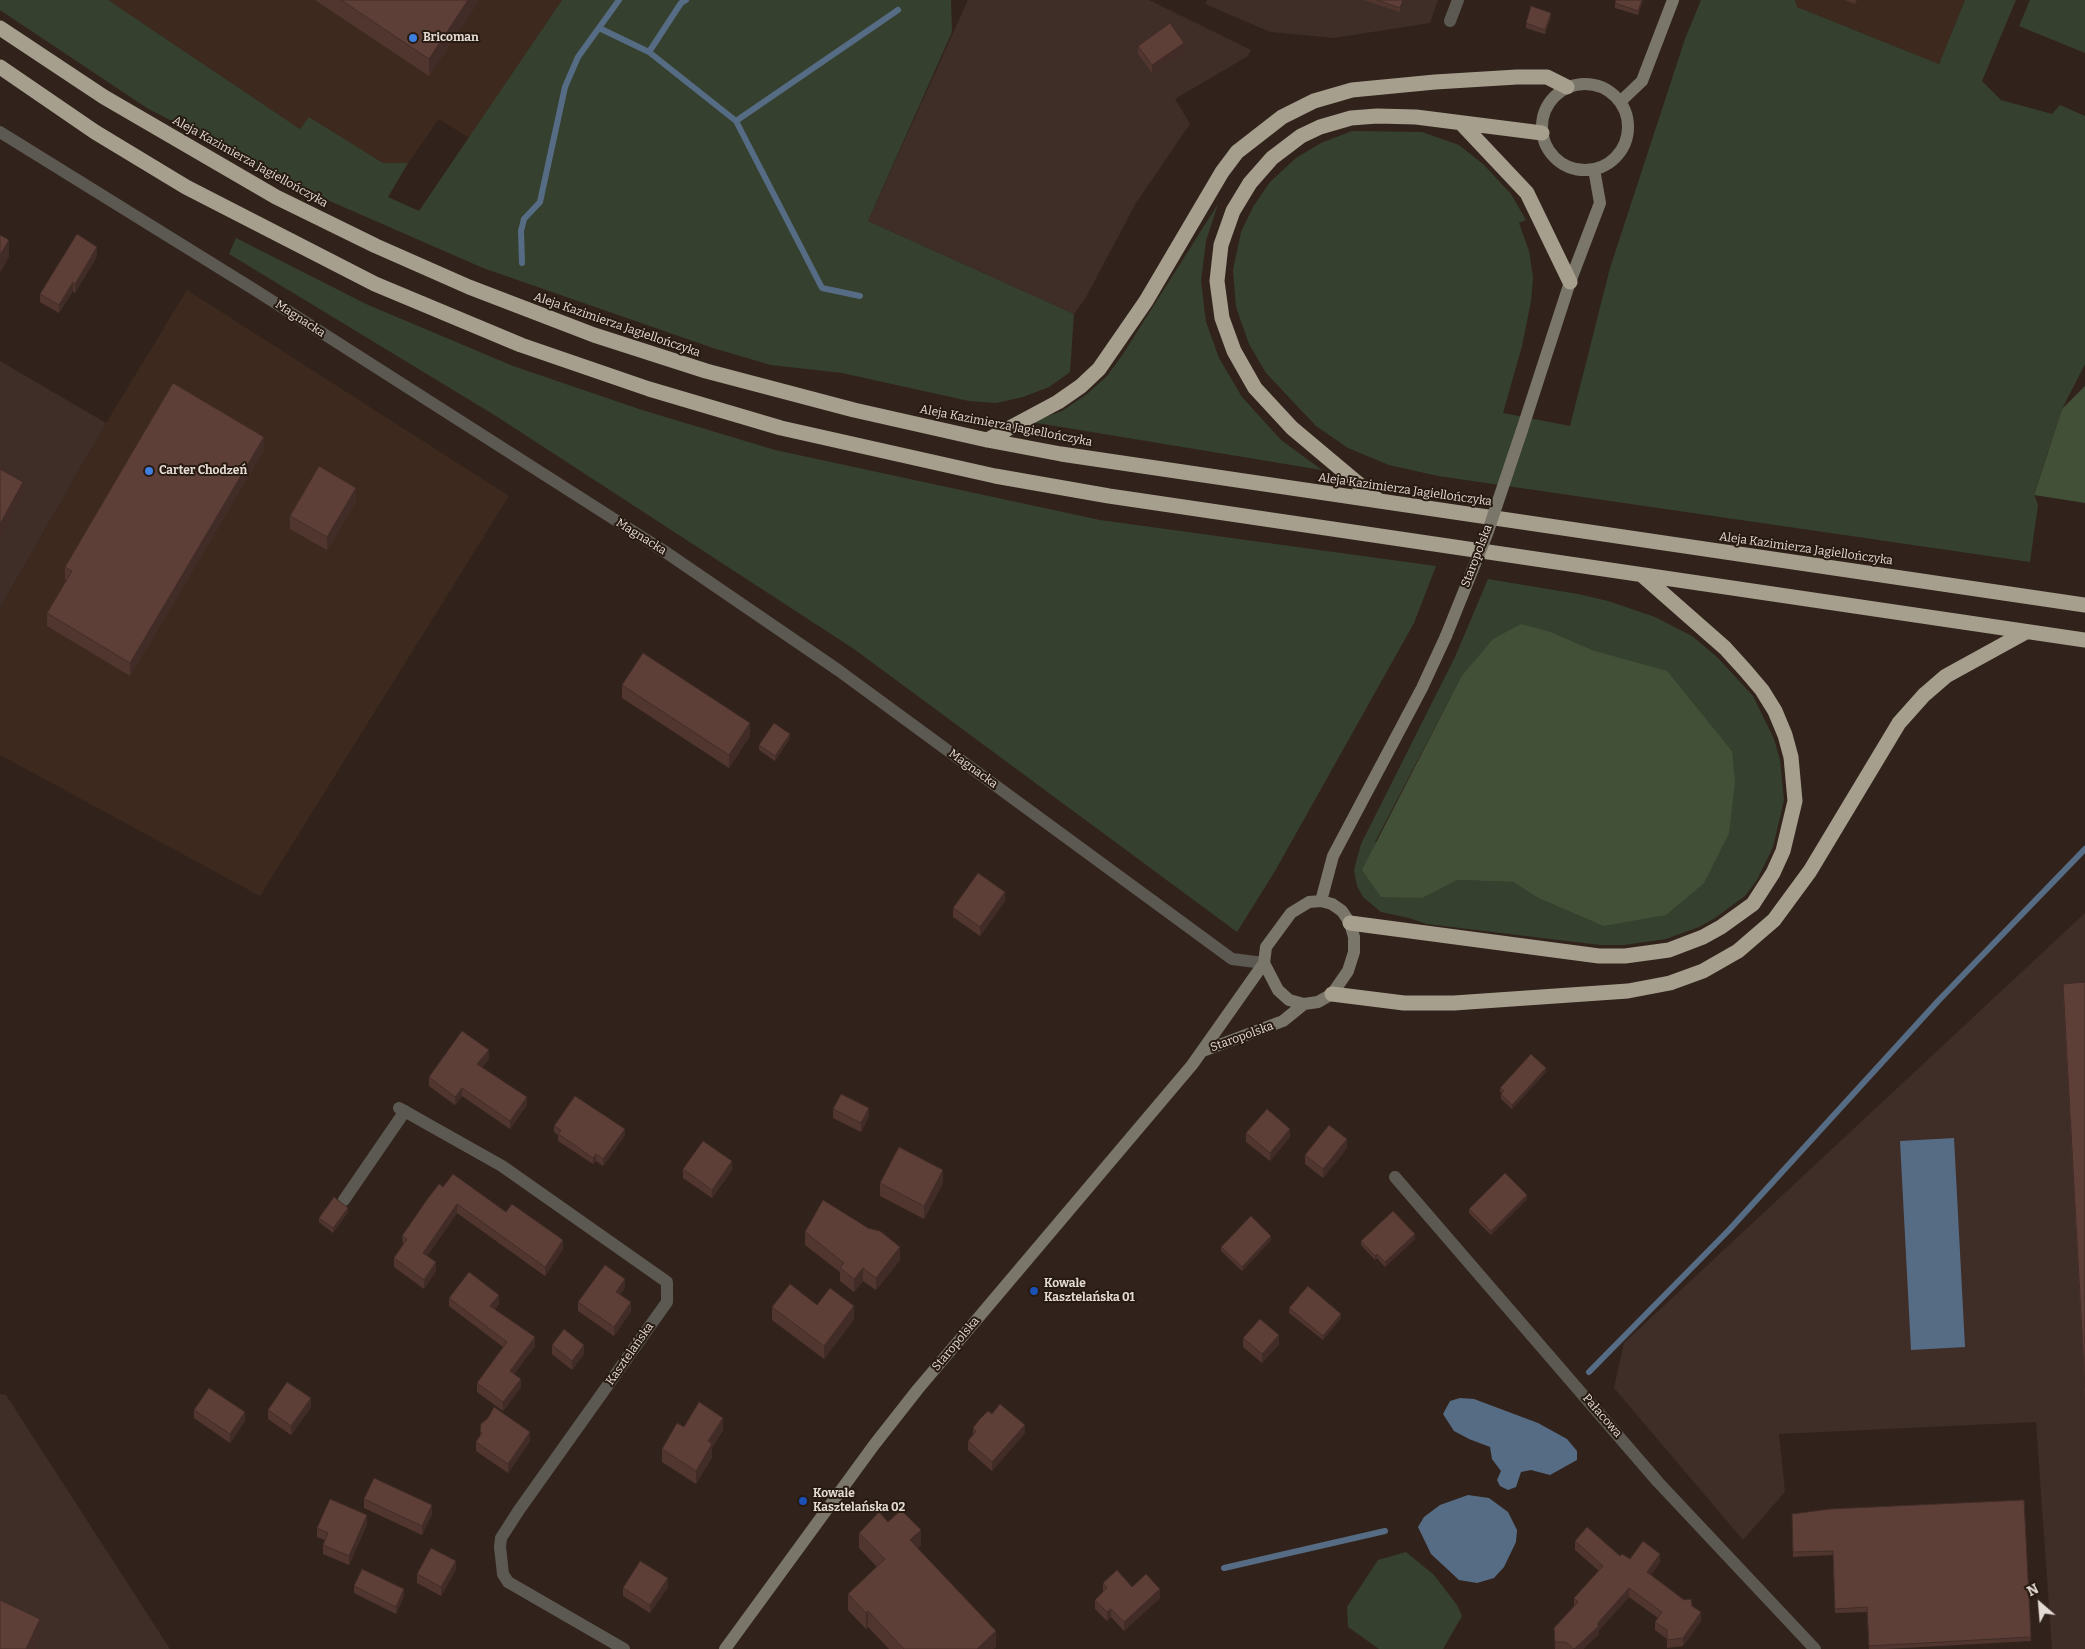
<!DOCTYPE html>
<meta charset="utf-8">
<style>
body{margin:0}
#map{position:relative;width:2085px;height:1649px;overflow:hidden;background:#31231b;font-family:Bitter,serif}
canvas{display:block}
.north{position:absolute;left:2015px;top:1579px;width:50px;height:50px;-webkit-text-stroke:4px #271a11;paint-order:stroke;rotate:333deg;font-size:14px;font-weight:700;line-height:20px;text-align:center;color:#e5dbd5}
.north::after{content:'';display:block;margin:auto;width:18px;height:22px;background:#e5dbd5;clip-path:polygon(50% 0,100% 100%,50% 72%,0 100%)}
</style>
<div id="map">
<canvas width="2085" height="1649"></canvas>
<div class="north">N</div>
</div>
<script>
const context = document.querySelector('canvas').getContext('2d');
context.lineJoin = 'round';
function paint(path, color) {
  context.fillStyle = color;
  context.fill(path, 'evenodd');
}
function poly(rows) {
  const path = new Path2D();
  for (const r of rows) {
    if (r.length === 3) {
      path.moveTo(r[0] + r[2], r[1]);
      path.arc(r[0], r[1], r[2], 0, 2 * Math.PI);
      continue;
    }
    path.moveTo(r[0], r[1]);
    for (let i = 2; i < r.length; i += 2) path.lineTo(r[i], r[i + 1]);
  }
  return path;
}
function stroke(path, color, width, dash) {
  context.strokeStyle = color;
  context.lineWidth = width;
  context.lineCap = dash ? 'butt' : 'round';
  context.setLineDash(dash || []);
  context.stroke(path);
}
function write(font, color, halo, rows, align = 'center') {
  context.font = font + ' Bitter,serif';
  context.lineWidth = 4;
  context.setLineDash([]);
  context.textBaseline = 'middle';
  context.strokeStyle = halo;
  context.fillStyle = color;
  for (const [text, x, y, turn = 0] of rows) {
    context.save();
    context.translate(x, y);
    context.rotate((+turn || 0) * Math.PI / 180);
    context.textAlign = isNaN(turn) ? turn : align;
    if (halo) context.strokeText(text, 0, 0);
    context.fillText(text, 0, 0);
    context.restore();
  }
}
paint(poly([
 [108,0,562,0,469,138,439,119,408,163,383,163,309,117,300,129],
 [1795,0,1965,0,1939,64,1797,7],
 [187,290,509,496,260,896,0,755,0,608,106,423]
]), '#3d291d');
paint(poly([
 [968,0,1149,0,1251,50,1248,56,1175,99,1190,124,1136,203,1086,297,1074,314,868,221],
 [1207,0,1438,0,1430,23,1334,38,1270,32,1205,4],
 [0,361,106,423,0,608],
 [2085,913,2085,1649,2052,1649,2036,1422,1779,1434,1785,1492,1743,1540,1614,1388,1624,1343],
 [0,1394,6,1395,170,1649,0,1649]
]), '#3f2d28');
paint(poly([
 [0,0,108,0,300,129,309,117,383,163,408,163,388,197,419,211,562,0,951,0,952,32,868,221,1074,314,1070,372,1049,387,1023,397,996,403,969,401,842,373,771,365,716,349,483,268,300,188,147,108,0,10],
 [1701,0,1795,0,1797,7,1939,64,1965,0,2016,0,1982,81,2001,100,2052,114,2060,105,2085,116,2085,364,2062,409,2034,494,2038,505,2030,562,1438,476,1389,465,1348,448,1316,426,1266,373,1249,344,1236,307,1233,270,1241,232,1253,207,1270,182,1296,158,1321,143,1352,131,1422,132,1459,145,1484,165,1511,194,1526,220,1519,223,1529,251,1533,277,1531,301,1522,346,1503,413,1570,426,1610,268,1685,39],
 [2030,0,2085,0,2085,53,2019,26],
 [1218,204,1206,241,1201,281,1206,322,1219,358,1242,397,1281,440,1322,470,1031,422,1062,411,1087,394,1107,376,1123,354],
 [236,238,366,304,513,366,642,410,775,450,1100,520,1436,566,1414,623,1275,871,1237,932,854,649,496,416,229,254],
 [1488,579,1578,594,1608,601,1655,617,1692,636,1717,657,1753,696,1774,739,1780,760,1784,800,1773,847,1757,880,1745,896,1715,918,1699,927,1666,939,1624,945,1600,945,1427,924,1409,918,1381,912,1363,897,1357,886,1354,870,1361,844,1455,657],
 [1551,632,1595,651,1706,720,1732,751,1603,926,1538,898,1513,882,1457,880,1375,842,1461,677],
 [1406,1552,1434,1575,1457,1605,1462,1616,1443,1649,1379,1649,1348,1627,1347,1607,1378,1560]
]), '#36402f');
paint(poly([
 [2085,386,2085,503,2034,495,2062,409],
 [1521,624,1551,632,1595,651,1667,671,1732,751,1735,782,1729,833,1704,883,1666,915,1603,926,1538,898,1513,882,1457,880,1422,898,1381,897,1362,870,1461,677,1493,639]
]), '#415037');
paint(poly([
 [1954,1138,1965,1347,1911,1350,1900,1141],
 [1460,1398,1474,1399,1538,1423,1567,1439,1577,1451,1577,1460,1550,1475,1531,1470,1521,1472,1516,1487,1508,1490,1500,1486,1497,1480,1501,1471,1492,1459,1490,1447,1469,1439,1454,1431,1443,1414,1450,1401],
 [1468,1495,1489,1498,1508,1512,1517,1530,1516,1542,1504,1567,1494,1578,1477,1583,1459,1580,1431,1554,1418,1527,1424,1517,1440,1505]
]), '#566c84');
stroke(poly([
 [599,28,649,52,736,121,822,288,860,296],
 [649,52,681,3,686,0],
 [736,121,898,10],
 [522,263,521,231,524,219,540,202,565,87,578,57,619,0],
 [1589,1372,1729,1230,1939,1000,2085,849],
 [1224,1568,1385,1531]
]), '#566c84', 6);
stroke(poly([
 [1450,21,1458,0],
 [0,132,255,290,664,551,838,670,1232,959,1264,963],
 [399,1108,502,1166,667,1282,667,1302,519,1510,501,1538,500,1547,503,1574,508,1582,624,1649],
 [1395,1177,1658,1482,1815,1649],
 [344,1200,405,1111]
]), '#5c5952', 12);
stroke(poly([
 [1585,127,43],
 [1620,102,1642,81,1673,0],
 [1522,430,1570,282,1600,203,1594,169],
 [1321,901,1332,904,1342,911,1350,923,1354,937,1354,952,1348,971,1332,994,1318,1002,1304,1004,1289,1000,1278,990,1264,963,1266,947,1291,913,1309,902,1321,901],
 [1321,901,1333,856,1422,688,1446,636],
 [1203,1051,1283,1021,1304,1004],
 [725,1649,874,1445,918,1389,1192,1065,1264,963]
]), '#7a766a', 12);
stroke(poly([
 [0,28,104,97,276,197,376,246,469,287,594,335,706,371,854,410,987,440,1061,454,2085,605],
 [0,67,95,132,186,187,375,284,521,345,649,389,781,428,995,476,1109,496,2085,640],
 [1461,123,1527,193,1570,282],
 [987,440,1058,402,1081,386,1099,369,1146,301,1222,172,1237,152,1282,117,1314,101,1352,90,1435,82,1517,77,1547,77,1567,87],
 [1379,501,1292,428,1255,388,1234,351,1222,318,1217,281,1221,245,1233,211,1250,183,1272,158,1301,136,1320,127,1351,118,1377,116,1416,117,1542,133],
 [1350,923,1599,956,1625,956,1669,950,1703,937,1721,927,1753,904,1773,873,1783,851,1795,801,1791,757,1785,735,1775,711,1762,690,1745,670,1725,648,1642,575],
 [1332,994,1404,1003,1454,1003,1628,991,1670,983,1703,971,1738,951,1774,920,1810,871,1899,723,1924,695,1946,676,2026,632]
]), '#a69f8d', 15);
stroke(poly([
 [1446,636,1487,534,1522,430]
]), '#7a766a', 12);
paint(poly([
 [315,0,479,0,429,76],
 [1364,0,1404,0,1400,12],
 [1643,0,1638,15,1615,8,1615,3],
 [1845,0,1857,0,1855,4],
 [1551,17,1545,34,1526,28,1526,23],
 [1138,46,1184,51,1152,73,1138,54],
 [97,256,75,293,73,291,59,313,40,302,40,294],
 [264,450,130,676,47,626,47,613,67,580,65,580,65,567],
 [356,501,327,550,290,529,290,516],
 [622,685,750,736,729,768,622,698],
 [790,738,775,761,759,750,759,745],
 [1005,901,980,936,953,917,953,908],
 [2085,982,2085,1401,2063,997,2063,984],
 [489,1059,482,1067,527,1105,510,1129,462,1096,455,1105,429,1086,429,1077],
 [1546,1072,1512,1109,1501,1099,1501,1094,1502,1093,1500,1092,1500,1088],
 [833,1109,869,1116,861,1132,833,1118],
 [554,1126,625,1135,603,1166,596,1161,593,1164,558,1141,558,1135,554,1132],
 [1246,1133,1290,1137,1270,1161,1246,1142],
 [1347,1148,1323,1178,1305,1164,1305,1155],
 [683,1169,732,1170,712,1198,683,1178],
 [880,1183,943,1183,924,1219,880,1196],
 [443,1187,506,1212,563,1249,545,1276,457,1213,427,1256,436,1271,424,1289,394,1267,394,1258,403,1245,402,1236],
 [1527,1199,1491,1235,1469,1213,1469,1209],
 [348,1212,333,1233,319,1222,319,1218],
 [805,1232,900,1260,876,1290,863,1281,854,1292,840,1281,840,1272,805,1245],
 [1415,1239,1385,1267,1377,1258,1375,1260,1361,1245,1361,1241],
 [1271,1240,1242,1271,1221,1251,1221,1247],
 [625,1288,620,1294,631,1311,614,1336,578,1311,578,1302],
 [449,1298,499,1304,495,1309,535,1346,514,1374,521,1387,503,1411,477,1392,477,1383,503,1347,449,1306],
 [817,1305,854,1319,824,1359,772,1320,772,1307],
 [1289,1308,1341,1318,1323,1340,1289,1313],
 [1243,1338,1279,1344,1262,1363,1243,1347],
 [552,1345,584,1354,572,1370,552,1354],
 [311,1407,291,1435,268,1419,268,1410],
 [194,1410,245,1421,230,1443,194,1418],
 [481,1424,530,1441,508,1473,476,1451,476,1442,480,1436],
 [684,1427,723,1430,712,1448,712,1457,696,1484,662,1462,662,1449],
 [973,1428,1025,1433,992,1471,968,1450,968,1441,973,1435],
 [364,1499,432,1514,422,1535,364,1508],
 [2024,1500,2031,1641,1886,1649,1869,1649,1867,1612,1835,1613,1833,1555,1793,1557,1792,1514],
 [888,1522,921,1545,917,1548,996,1647,993,1649,889,1649,868,1627,866,1629,848,1610,848,1594,877,1567,859,1548,859,1533],
 [367,1524,349,1565,323,1554,323,1545,325,1540,317,1537,317,1528],
 [1575,1541,1630,1559,1660,1562,1651,1575,1692,1606,1701,1621,1683,1646,1667,1648,1667,1639,1655,1630,1655,1622,1658,1618,1629,1597,1599,1630,1599,1634,1583,1649,1555,1649,1554,1628,1574,1606,1574,1598,1599,1571,1575,1550],
 [456,1569,441,1596,417,1583,417,1574],
 [1103,1583,1132,1587,1160,1598,1124,1631,1111,1617,1107,1621,1095,1609,1095,1600,1103,1592],
 [354,1586,404,1596,396,1614,354,1593],
 [668,1587,650,1613,623,1596,623,1588]
]), '#513630');
paint(poly([
 [468,0,479,0,429,76,429,59],
 [1403,0,1404,0,1400,12,1400,8],
 [1642,0,1643,0,1638,15,1638,11],
 [1551,13,1551,17,1545,34,1545,30],
 [1184,43,1184,51,1152,73,1152,65],
 [9,240,9,257,0,273,0,255],
 [97,247,97,256,75,293,75,284],
 [73,282,73,291,59,313,59,305],
 [264,437,264,450,130,676,130,663],
 [23,482,23,495,0,537,0,524],
 [356,488,356,501,327,550,327,537],
 [750,723,750,736,729,768,729,755],
 [790,734,790,738,775,761,775,756],
 [1005,892,1005,901,980,936,980,927],
 [489,1050,489,1059,477,1073,477,1064],
 [1546,1068,1546,1072,1512,1109,1512,1105],
 [462,1088,462,1096,455,1105,455,1097],
 [527,1097,527,1105,510,1129,510,1121],
 [869,1108,869,1116,861,1132,861,1123],
 [625,1129,625,1135,603,1166,603,1159],
 [1290,1129,1290,1137,1270,1161,1270,1153],
 [1347,1139,1347,1148,1323,1178,1323,1169],
 [596,1154,596,1161,593,1164,593,1158],
 [732,1161,732,1170,712,1198,712,1190],
 [943,1170,943,1183,924,1219,924,1206],
 [1527,1195,1527,1199,1491,1235,1491,1231],
 [457,1204,457,1213,423,1262,423,1253],
 [348,1208,348,1212,333,1233,333,1228],
 [1415,1234,1415,1239,1385,1267,1385,1262],
 [1271,1236,1271,1240,1242,1271,1242,1267],
 [563,1240,563,1249,545,1276,545,1267],
 [900,1247,900,1260,876,1290,876,1278],
 [1377,1254,1377,1258,1375,1260,1375,1256],
 [436,1262,436,1271,424,1289,424,1280],
 [863,1268,863,1281,854,1292,854,1279],
 [625,1279,625,1288,616,1300,616,1292],
 [499,1295,499,1304,490,1315,490,1306],
 [631,1302,631,1311,614,1336,614,1327],
 [854,1306,854,1319,824,1359,824,1346],
 [1341,1314,1341,1318,1323,1340,1323,1336],
 [1279,1335,1279,1344,1262,1363,1262,1354],
 [535,1337,535,1346,510,1380,510,1371],
 [584,1345,584,1354,572,1370,572,1361],
 [521,1379,521,1387,503,1411,503,1402],
 [311,1398,311,1407,291,1435,291,1426],
 [245,1412,245,1421,230,1443,230,1434],
 [723,1418,723,1430,712,1448,712,1457,696,1484,696,1471,708,1441],
 [1025,1425,1025,1433,992,1471,992,1462],
 [530,1432,530,1441,508,1473,508,1464],
 [432,1505,432,1514,422,1535,422,1526],
 [367,1515,367,1524,349,1565,349,1556],
 [921,1530,921,1545,910,1556,910,1540],
 [1660,1554,1660,1562,1647,1581,1647,1572],
 [456,1561,456,1569,441,1596,441,1587],
 [668,1578,668,1587,650,1613,650,1605],
 [1629,1588,1629,1597,1599,1630,1599,1634,1583,1649,1574,1649],
 [404,1589,404,1596,396,1614,396,1607],
 [1160,1589,1160,1598,1124,1631,1124,1622],
 [1111,1609,1111,1617,1107,1621,1107,1612],
 [868,1611,868,1627,866,1629,866,1613],
 [1701,1612,1701,1621,1683,1646,1683,1638],
 [40,1619,40,1636,34,1649,26,1649],
 [996,1631,996,1647,993,1649,977,1649]
]), '#422c27');
const building = poly([
 [341,0,468,0,429,59,341,0],
 [1377,0,1403,0,1400,8,1377,0],
 [1616,0,1642,0,1638,11,1615,3,1616,0],
 [1531,6,1551,13,1545,30,1526,23,1531,6],
 [1170,23,1184,43,1152,65,1138,46,1170,23],
 [77,234,97,247,75,284,73,282,59,305,40,294,77,234],
 [0,235,9,240,0,255,0,235],
 [173,383,264,437,130,663,47,613,72,571,65,567,173,383],
 [319,466,356,488,327,537,290,516,319,466],
 [0,469,23,482,0,524,0,469],
 [643,653,750,723,729,755,622,685,643,653],
 [774,723,790,734,775,756,759,745,774,723],
 [978,873,1005,892,980,927,953,908,978,873],
 [2085,982,2085,1388,2063,984,2085,982],
 [462,1031,489,1050,477,1064,527,1097,510,1121,462,1088,455,1097,429,1077,462,1031],
 [1531,1054,1546,1068,1512,1105,1501,1094,1504,1091,1500,1088,1531,1054],
 [841,1094,869,1108,861,1123,833,1109,841,1094],
 [575,1096,625,1129,603,1159,596,1154,593,1158,576,1146,558,1134,561,1130,554,1126,575,1096],
 [1267,1109,1290,1129,1270,1153,1246,1133,1267,1109],
 [1329,1125,1347,1139,1323,1169,1305,1155,1329,1125],
 [703,1141,732,1161,712,1190,683,1169,703,1141],
 [899,1147,943,1170,924,1206,880,1183,899,1147],
 [1505,1173,1527,1195,1491,1231,1469,1209,1505,1173],
 [453,1174,506,1212,512,1204,563,1240,545,1267,457,1204,423,1253,436,1262,424,1280,394,1258,407,1239,402,1236,426,1201,439,1184,443,1187,453,1174],
 [334,1197,348,1208,333,1228,319,1218,334,1197],
 [823,1200,868,1228,880,1231,900,1247,876,1278,863,1268,854,1279,840,1268,844,1263,805,1232,823,1200],
 [1393,1211,1415,1234,1385,1262,1377,1254,1375,1256,1361,1241,1393,1211],
 [1251,1216,1271,1236,1242,1267,1221,1247,1251,1216],
 [605,1265,625,1279,616,1292,631,1302,614,1327,578,1302,605,1265],
 [469,1272,499,1295,490,1306,535,1337,510,1371,521,1379,503,1402,477,1383,507,1342,449,1298,469,1272],
 [790,1284,817,1305,830,1288,854,1306,824,1346,772,1307,790,1284],
 [1308,1286,1341,1314,1323,1336,1289,1308,1308,1286],
 [1260,1319,1279,1335,1262,1354,1243,1338,1260,1319],
 [564,1329,584,1345,572,1361,552,1345,564,1329],
 [287,1382,311,1398,291,1426,268,1410,287,1382],
 [209,1388,245,1412,230,1434,194,1410,209,1388],
 [699,1402,723,1418,708,1441,712,1444,696,1471,662,1449,677,1423,684,1427,699,1402],
 [1000,1404,1025,1425,992,1462,968,1441,976,1431,973,1428,980,1419,988,1411,992,1414,1000,1404],
 [494,1407,530,1432,508,1464,476,1442,482,1433,480,1432,481,1424,488,1418,494,1407],
 [374,1478,432,1505,422,1526,364,1499,374,1478],
 [330,1499,367,1515,349,1556,323,1545,328,1533,317,1528,330,1499],
 [2024,1500,2031,1637,1869,1646,1867,1607,1835,1609,1833,1551,1793,1552,1792,1514,1830,1509,2024,1500],
 [901,1510,921,1530,910,1540,996,1631,977,1649,904,1649,868,1611,866,1613,848,1594,885,1559,859,1533,879,1512,888,1522,901,1510],
 [1587,1527,1620,1556,1622,1554,1630,1559,1643,1541,1660,1554,1647,1572,1684,1600,1691,1599,1692,1606,1701,1612,1683,1638,1667,1640,1667,1630,1655,1622,1662,1612,1629,1588,1597,1624,1599,1626,1574,1649,1566,1642,1555,1642,1554,1628,1578,1602,1574,1598,1603,1566,1575,1541,1587,1527],
 [431,1548,456,1561,441,1587,417,1574,431,1548],
 [640,1561,668,1578,650,1605,623,1588,640,1561],
 [362,1569,404,1589,396,1607,354,1586,362,1569],
 [1117,1570,1132,1587,1146,1574,1160,1589,1124,1622,1111,1609,1107,1612,1095,1600,1107,1588,1103,1583,1117,1570],
 [0,1600,40,1619,26,1649,0,1649,0,1600]
]);
paint(building, '#5e3f38');
stroke(building, '#422c27', 1);
for (const [x, y, r, color] of [
 [413,38,5,"#3f7fe0"],
 [149,471,5,"#3f7fe0"],
 [1034,1291,5,"#1a4fb4"],
 [803,1501,5,"#1a4fb4"]
]) {
  const dot = new Path2D();
  dot.arc(x, y, r, 0, 2 * Math.PI);
  context.fillStyle = color;
  context.fill(dot);
  stroke(dot, '#271a11', 2);
}
write('bold 12px', '#e5dbd5', '#271a11', [
 ["Bricoman",423,38],
 ["Carter Chodzeń",159,471],
 ["Kowale",1044,1284],
 ["Kasztelańska 01",1044,1298],
 ["Kowale",813,1494],
 ["Kasztelańska 02",813,1508]
], 'left');
write('12px', '#e5dbd5', '#271a11', [
 ["Aleja Kazimierza Jagiellończyka",250,162,29],
 ["Magnacka",300,319,33],
 ["Aleja Kazimierza Jagiellończyka",617,325,19],
 ["Aleja Kazimierza Jagiellończyka",1006,426,11],
 ["Aleja Kazimierza Jagiellończyka",1405,490,8],
 ["Magnacka",641,537,32],
 ["Aleja Kazimierza Jagiellończyka",1806,549,8],
 ["Staropolska",1477,556,-69],
 ["Magnacka",973,769,36],
 ["Staropolska",1242,1037,-20],
 ["Staropolska",956,1344,-50],
 ["Kasztelańska",630,1354,-55],
 ["Pałacowa",1602,1416,49]
]);
</script>
